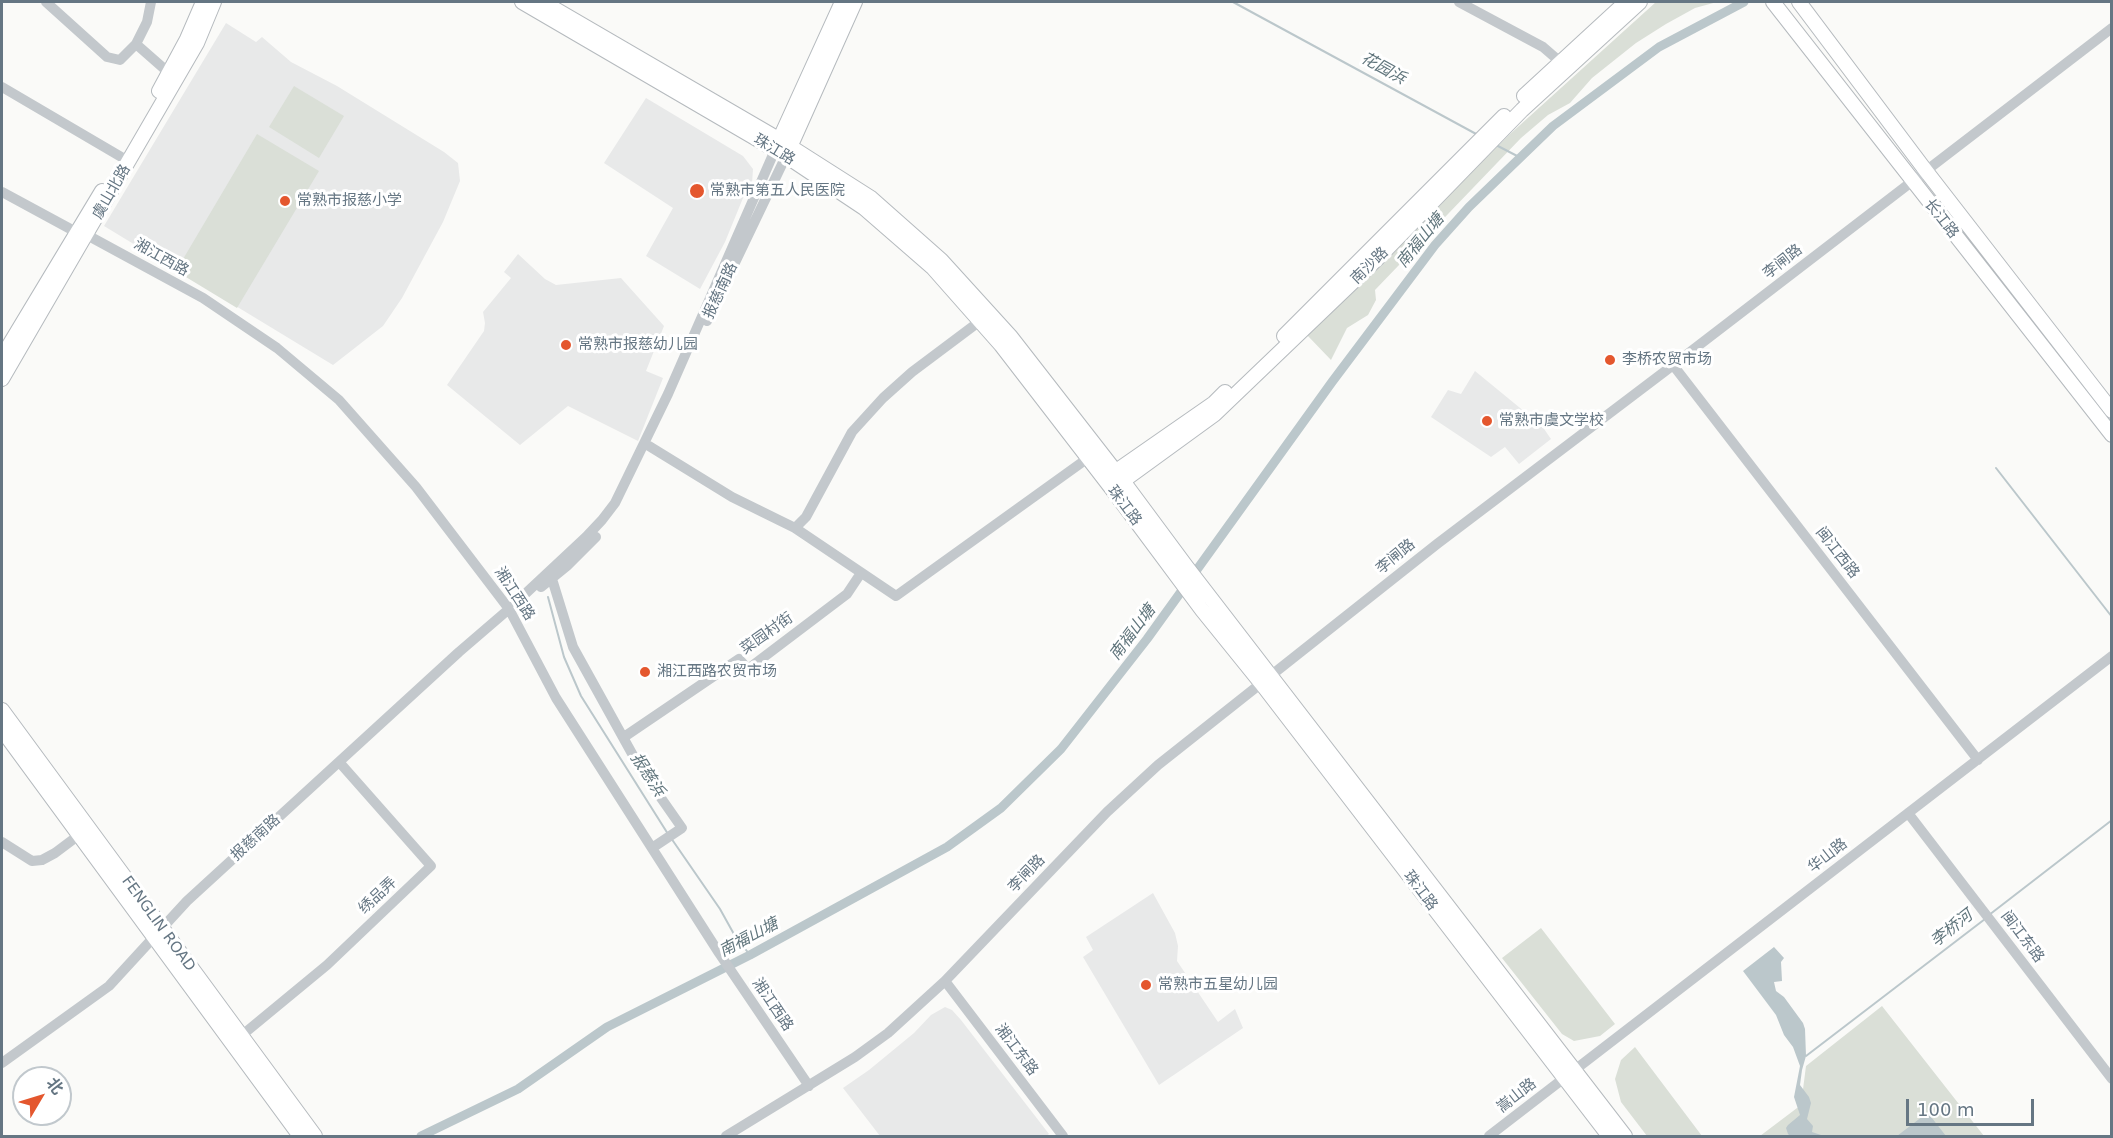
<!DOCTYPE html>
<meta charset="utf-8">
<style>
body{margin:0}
#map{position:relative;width:2113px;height:1138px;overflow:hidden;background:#fafaf8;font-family:"DejaVu Sans","Noto Sans SC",sans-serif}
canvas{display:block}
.frame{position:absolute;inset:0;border:3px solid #657683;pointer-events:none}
.north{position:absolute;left:12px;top:1066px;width:60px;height:60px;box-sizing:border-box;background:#fff;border:2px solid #c1c8cd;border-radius:50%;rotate:52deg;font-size:16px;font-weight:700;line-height:24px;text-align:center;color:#657683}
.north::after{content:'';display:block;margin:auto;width:21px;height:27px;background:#e4572e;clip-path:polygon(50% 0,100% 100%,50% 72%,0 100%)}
.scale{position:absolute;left:1906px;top:1099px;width:128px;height:27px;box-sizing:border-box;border:3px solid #657683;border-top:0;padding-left:8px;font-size:18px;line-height:21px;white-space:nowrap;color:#657683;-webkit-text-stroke:4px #fff;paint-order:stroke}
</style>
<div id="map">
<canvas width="2113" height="1138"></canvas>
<div class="frame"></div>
<div class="north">北</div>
<div class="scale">100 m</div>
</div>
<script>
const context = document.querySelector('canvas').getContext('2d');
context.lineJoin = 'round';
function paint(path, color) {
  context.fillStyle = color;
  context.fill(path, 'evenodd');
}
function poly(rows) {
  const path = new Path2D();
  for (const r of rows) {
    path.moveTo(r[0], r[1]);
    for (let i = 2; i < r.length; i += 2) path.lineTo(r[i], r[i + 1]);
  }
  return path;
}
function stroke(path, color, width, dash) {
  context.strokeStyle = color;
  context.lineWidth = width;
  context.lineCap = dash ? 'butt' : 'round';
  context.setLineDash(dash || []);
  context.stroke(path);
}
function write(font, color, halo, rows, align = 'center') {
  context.font = font + ' "DejaVu Sans","Noto Sans SC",sans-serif';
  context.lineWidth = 6;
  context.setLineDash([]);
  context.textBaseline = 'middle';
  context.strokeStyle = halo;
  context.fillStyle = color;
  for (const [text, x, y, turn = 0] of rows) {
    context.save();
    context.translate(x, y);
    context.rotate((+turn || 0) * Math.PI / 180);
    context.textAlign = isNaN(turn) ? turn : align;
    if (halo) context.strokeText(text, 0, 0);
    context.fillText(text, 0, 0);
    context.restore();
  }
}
paint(poly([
 [226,23,256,42,262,37,291,62,337,86,444,152,458,163,460,181,443,222,402,298,383,326,333,365,104,226],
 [646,98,743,156,753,169,752,184,743,198,725,242,700,289,646,256,673,208,604,163],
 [518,254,545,279,556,285,621,278,664,326,646,371,663,378,638,441,568,406,520,445,447,385,484,331,485,323,483,312,511,278,504,272],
 [1475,371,1542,426,1551,439,1519,464,1505,447,1491,457,1431,417,1448,390,1461,394],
 [1153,893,1175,933,1178,946,1177,961,1218,1022,1235,1009,1243,1028,1159,1085,1083,957,1093,950,1086,937],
 [945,1007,952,1010,961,1020,1049,1134,1046,1136,880,1136,843,1088,869,1070,914,1033,931,1015]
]), '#e8e9e9');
paint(poly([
 [1656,2,1717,2,1695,8,1666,24,1636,43,1592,78,1570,103,1548,115,1521,138,1375,290,1376,300,1368,315,1347,328,1331,360,1307,335,1509,135],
 [294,86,344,116,319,158,269,127],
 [257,134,319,171,237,308,176,271],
 [1541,928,1615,1024,1600,1036,1574,1041,1562,1034,1502,958],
 [1882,1006,1984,1136,1760,1136,1801,1105,1806,1066],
 [1635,1047,1702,1136,1647,1136,1621,1102,1615,1079,1621,1060]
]), '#dadfd7');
paint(poly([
 [1774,947,1784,958,1781,962,1782,981,1774,982,1776,991,1784,997,1803,1023,1805,1029,1806,1056,1802,1070,1800,1085,1809,1097,1811,1103,1807,1119,1813,1126,1812,1132,1824,1136,1790,1136,1788,1134,1786,1128,1788,1125,1800,1115,1794,1097,1800,1066,1793,1047,1784,1035,1776,1015,1743,971],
 [1928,1113,1946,1136,1897,1136,1927,1113]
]), '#bbc7cb');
stroke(poly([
 [1233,2,1478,135],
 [1496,145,1521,158],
 [1996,468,2112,617],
 [548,597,564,657,581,696,668,834],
 [671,838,720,909,735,936,750,955],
 [1989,915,2112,820],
 [1806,1056,1985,919]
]), '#bbc7cb', 2);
stroke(poly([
 [421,1136,518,1089,607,1027,750,955,947,847,1001,808,1061,749,1147,639,1332,382,1435,245,1469,207,1553,126,1659,47,1744,2]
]), '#bbc7cb', 9);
const major = poly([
 [522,2,786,156,864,208,933,268,1001,345,1112,489,1202,610,1261,683,1609,1136],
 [543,2,780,140,871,198,941,260,1011,337,1123,481,1186,566,1625,1136],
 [1773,2,2112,435],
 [1799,2,1926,171,2112,411],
 [159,91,187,39,203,2],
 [1524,96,1626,2],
 [776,147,842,2],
 [787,154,855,2],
 [1284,336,1504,116],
 [2,357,102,191],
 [2,379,197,43,214,2],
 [1109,476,1214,403,1225,392],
 [1116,486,1215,414,1378,258,1522,110,1640,2],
 [2,710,315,1136],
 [2,730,300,1136]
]);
stroke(major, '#b5babe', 16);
stroke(poly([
 [46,2,107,57,120,60,136,44,147,22,151,2],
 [1459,2,1543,47,1565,66],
 [136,44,169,73],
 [2,87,123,158],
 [2,192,76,232,87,235,203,298,277,348,339,400,416,487,509,609,556,698,719,953,809,1086],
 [707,321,786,156],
 [1673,365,1978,760],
 [649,446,732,497,795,528,896,596,1088,458],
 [795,528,806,517,852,432,883,398,912,372,980,321],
 [552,579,573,647,640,768,682,828,652,848],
 [541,587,568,565,596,537],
 [624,737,739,659,748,669,847,594,861,573],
 [1908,813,2112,1079],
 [2,842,32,861,42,860,55,853,83,832],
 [945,981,1063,1136],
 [241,1036,327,965,431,866,340,763],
 [2,1063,109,986,187,901,459,652,509,609,586,537,602,520,615,503,668,394,775,150],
 [726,1136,855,1057,888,1033,945,981,1107,812,1158,765,1437,544,1664,372,2112,28],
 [1489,1136,2112,656]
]), '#c3c8cc', 10);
stroke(major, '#fff', 14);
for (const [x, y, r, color] of [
 [697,191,8,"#e4572e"],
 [285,201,6,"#e4572e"],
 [566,345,6,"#e4572e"],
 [1610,360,6,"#e4572e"],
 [1487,421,6,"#e4572e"],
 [645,672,6,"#e4572e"],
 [1146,985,6,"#e4572e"]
]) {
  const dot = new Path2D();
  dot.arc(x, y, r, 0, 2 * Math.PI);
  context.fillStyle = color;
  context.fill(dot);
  stroke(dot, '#fff', 2);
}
write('15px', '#657683', '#fff', [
 ["珠江路",774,150,31],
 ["虞山北路",112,192,-60],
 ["长江路",1941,219,52],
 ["湘江西路",161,258,29],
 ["李闸路",1783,262,-38],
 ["南沙路",1370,266,-44],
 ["报慈南路",721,291,-65],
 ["珠江路",1124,506,53],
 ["闽江西路",1837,553,52],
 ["李闸路",1396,557,-39],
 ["湘江西路",514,594,57],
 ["菜园村街",767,634,-35],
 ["报慈南路",256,838,-42],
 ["华山路",1828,856,-38],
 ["李闸路",1027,874,-46],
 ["珠江路",1420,891,53],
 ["绣品弄",378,896,-43],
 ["FENGLIN ROAD",158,924,54],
 ["闽江东路",2022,937,53],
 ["湘江西路",772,1005,56],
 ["湘江东路",1016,1050,53],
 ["嵩山路",1517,1096,-38]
]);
write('15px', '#657683', '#fff', [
 ["常熟市第五人民医院",710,191],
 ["常熟市报慈小学",297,201],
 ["常熟市报慈幼儿园",578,345],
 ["李桥农贸市场",1622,360],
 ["常熟市虞文学校",1499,421],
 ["湘江西路农贸市场",657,672],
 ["常熟市五星幼儿园",1158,985]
], 'left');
write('italic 16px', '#60757c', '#fff', [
 ["花园浜",1383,69,29],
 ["南福山塘",1421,241,-51],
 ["南福山塘",1133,633,-53],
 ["报慈浜",647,775,57],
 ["李桥河",1952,929,-38],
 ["南福山塘",749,938,-28]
]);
</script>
